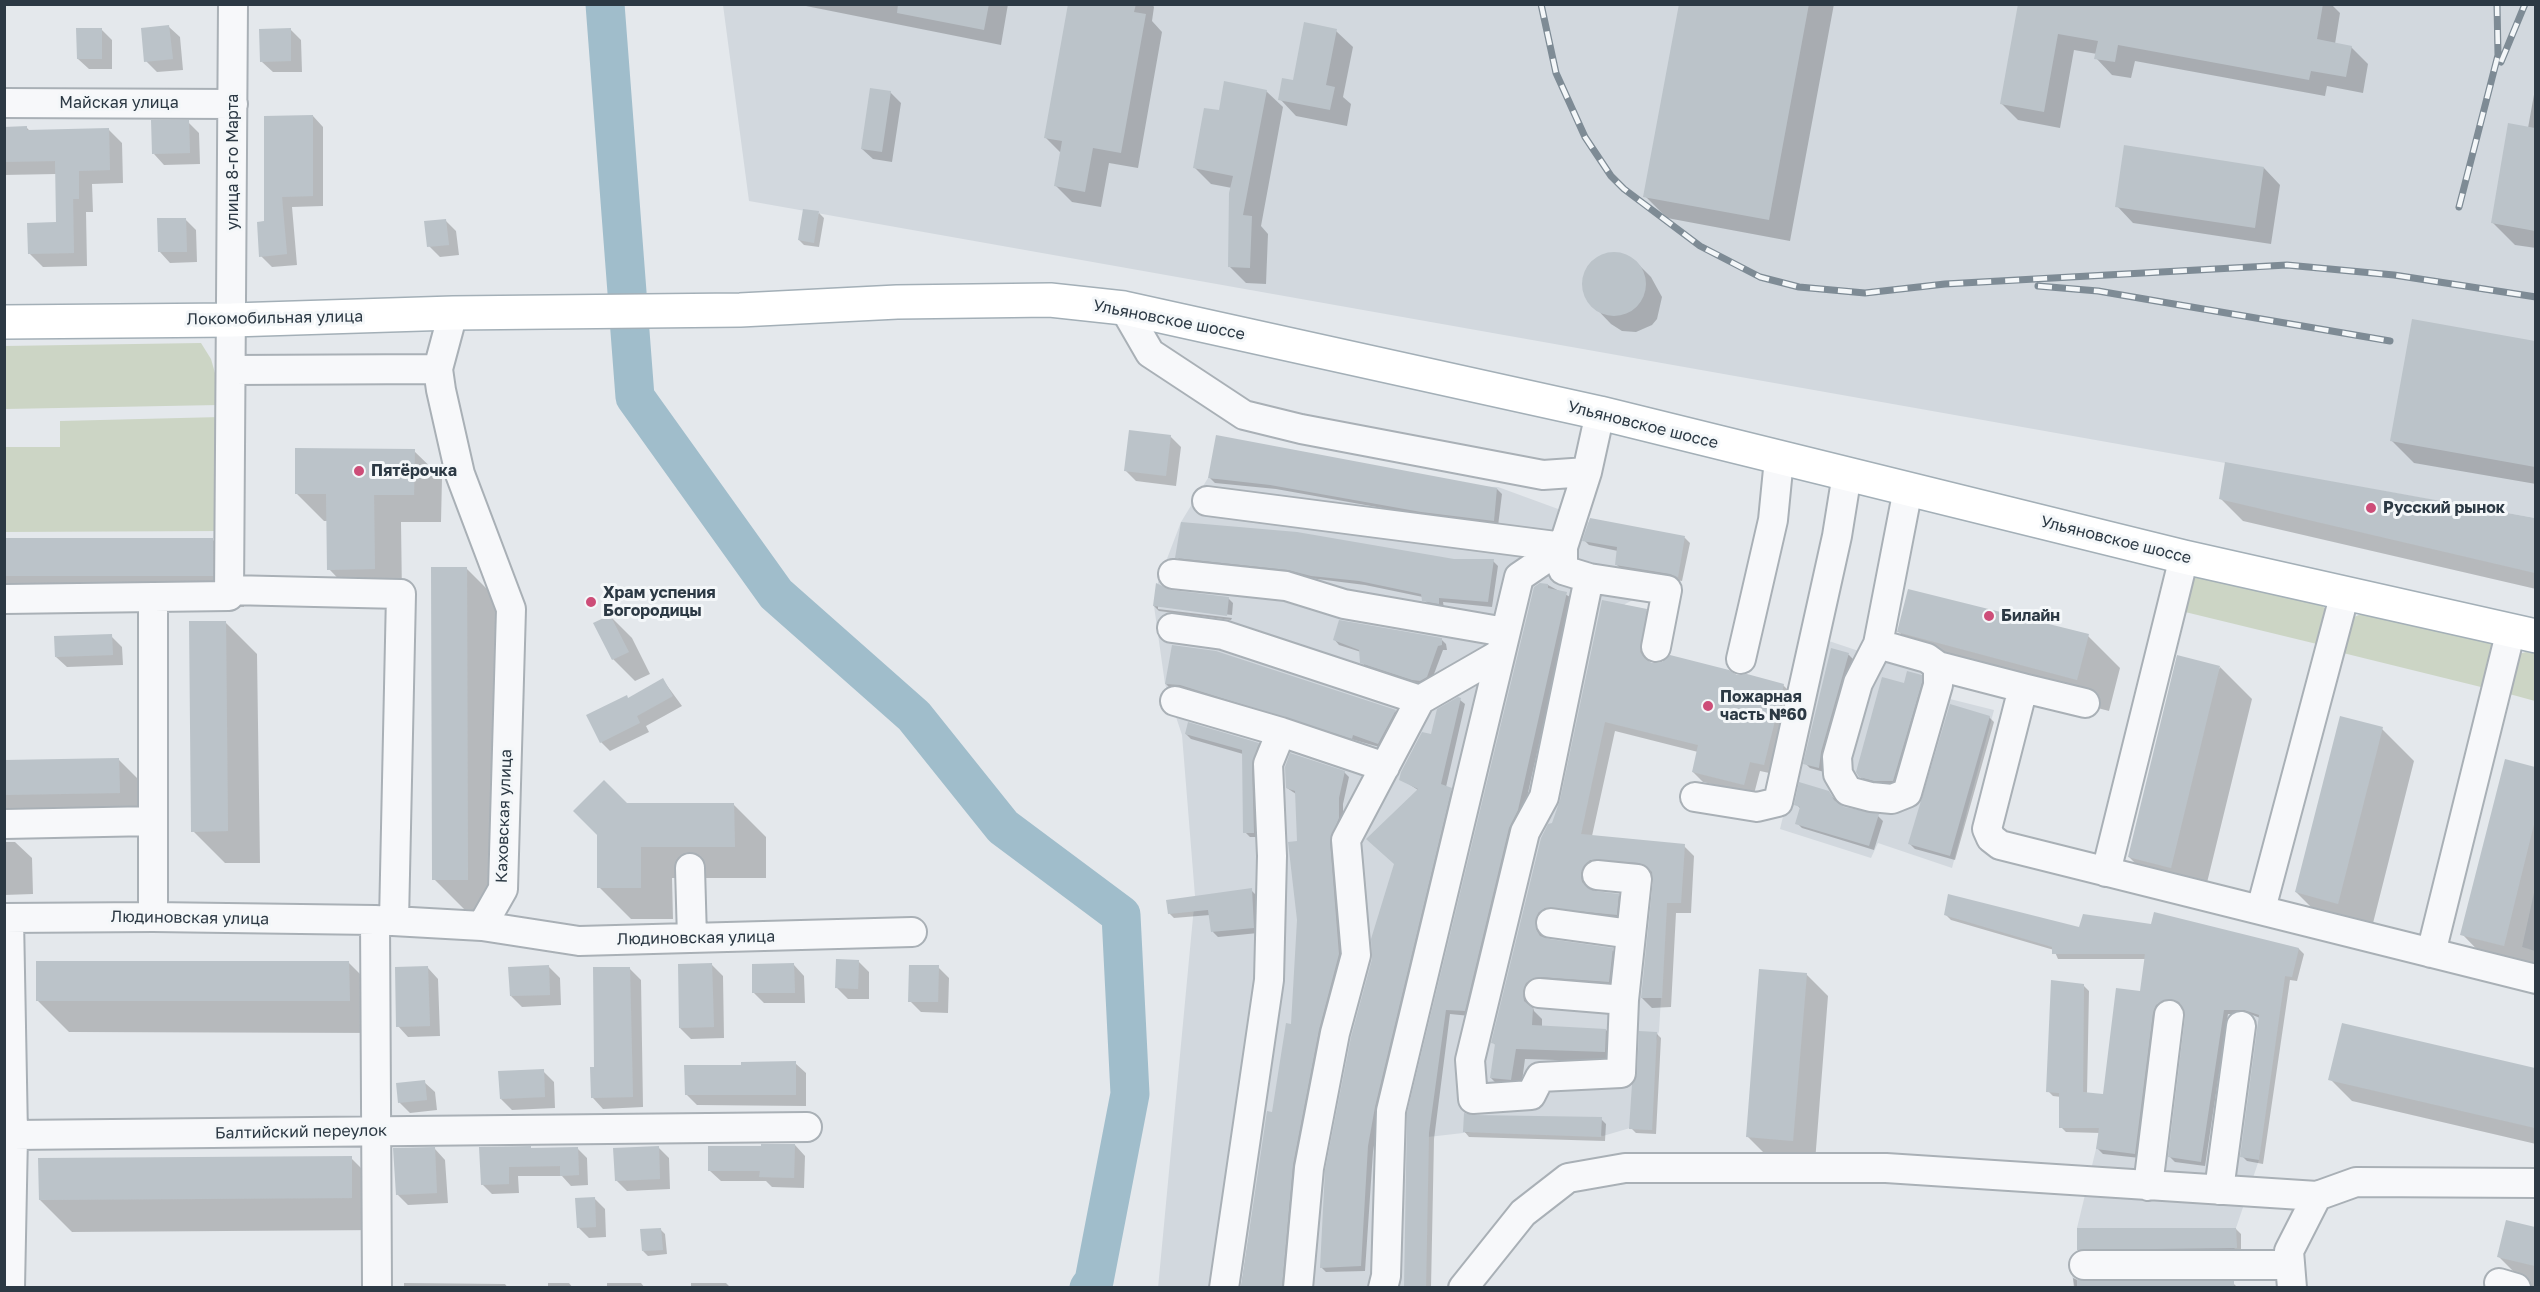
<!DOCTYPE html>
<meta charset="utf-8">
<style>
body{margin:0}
#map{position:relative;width:2540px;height:1292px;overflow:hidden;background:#e4e8ec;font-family:"Golos Text",sans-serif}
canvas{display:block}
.frame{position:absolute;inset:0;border:6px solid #2c3944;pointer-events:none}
</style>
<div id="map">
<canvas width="2540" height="1292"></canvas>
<div class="frame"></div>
</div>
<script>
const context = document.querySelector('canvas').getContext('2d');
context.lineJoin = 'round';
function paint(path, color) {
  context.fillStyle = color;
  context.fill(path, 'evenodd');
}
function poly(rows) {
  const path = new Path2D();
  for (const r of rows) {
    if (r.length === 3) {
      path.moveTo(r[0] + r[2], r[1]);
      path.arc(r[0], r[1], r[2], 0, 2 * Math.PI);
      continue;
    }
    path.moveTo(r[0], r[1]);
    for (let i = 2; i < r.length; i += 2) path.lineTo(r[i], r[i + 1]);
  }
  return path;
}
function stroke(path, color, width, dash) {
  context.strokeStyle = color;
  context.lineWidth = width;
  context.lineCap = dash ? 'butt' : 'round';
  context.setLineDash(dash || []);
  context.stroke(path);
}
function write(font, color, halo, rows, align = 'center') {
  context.font = font + ' "Golos Text",sans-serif';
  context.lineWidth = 6;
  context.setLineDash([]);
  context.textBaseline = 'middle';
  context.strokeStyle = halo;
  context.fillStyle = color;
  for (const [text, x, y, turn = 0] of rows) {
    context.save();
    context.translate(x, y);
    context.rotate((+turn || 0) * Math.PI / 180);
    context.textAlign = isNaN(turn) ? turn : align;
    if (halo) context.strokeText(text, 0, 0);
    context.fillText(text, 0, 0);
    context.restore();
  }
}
paint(poly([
 [723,5,2535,5,2535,518,749,201],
 [1208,478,1498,487,1580,517,1677,578,1625,604,1609,631,1568,842,1656,855,1661,998,1659,1031,1630,1128,1603,1136,1551,1123,1428,1137,1413,1287,1158,1288,1195,896,1182,735,1165,684,1154,606,1157,585,1181,522],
 [1826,640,1954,683,1950,699,1994,710,1952,868,1878,843,1871,858,1780,829],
 [2535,888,2535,951,2522,947],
 [2148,986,2272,1005,2259,1160,2236,1228,2229,1238,2237,1253,2234,1274,2228,1287,2075,1287,2072,1276,2077,1253,2084,1240,2077,1228,2096,1149]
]), '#d2d8de');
paint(poly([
 [201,343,211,359,217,380,219,405,5,409,4,346],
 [221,417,223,531,5,532,4,447,60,447,60,421],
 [2199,575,2319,603,2327,610,2321,645,2181,611,2191,577],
 [2361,614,2379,615,2488,639,2494,646,2485,688,2339,652,2352,618],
 [2526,652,2535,653,2535,701,2502,692,2515,655]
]), '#ccd5c5');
paint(poly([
 [796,4,1008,4,1001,45],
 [1070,4,1152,4,1154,7,1152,21,1162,32,1138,168,1109,163,1101,207,1072,202,1056,186,1061,153,1046,138],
 [1680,4,1834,4,1790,241,1667,218,1645,196],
 [2020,4,2331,4,2340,13,2335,44,2351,47,2368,64,2363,93,2327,86,2325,96,2135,61,2131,78,2112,75,2096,58,2097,54,2074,50,2060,128,2018,120,2002,104],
 [169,27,180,37,183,70,157,72,146,61],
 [101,29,112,40,112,69,89,69,78,59],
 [290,29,301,40,302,72,273,72,262,62],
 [1336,31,1353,47,1343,97,1351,104,1347,126,1296,116,1280,99],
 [2535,89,2536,248,2515,245,2493,223,2528,128],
 [1266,91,1283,107,1261,226,1268,234,1266,284,1246,283,1229,266,1232,188,1211,184,1195,168,1220,112],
 [890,92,901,103,892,162,873,159,862,149],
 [313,116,323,127,323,206,292,207,297,265,272,267,261,256,266,222],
 [188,122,199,133,200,164,164,165,154,154],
 [4,128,27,128,30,131,109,130,122,143,123,183,92,184,93,212,86,212,87,266,43,267,29,253,57,224,56,174,4,175],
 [2264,168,2280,185,2271,244,2133,223,2117,206],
 [819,213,824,218,819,247,804,245,799,240],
 [185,219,196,230,197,262,170,263,160,252],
 [445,220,456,231,459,255,440,257,429,246],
 [1615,253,1634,260,1651,277,1662,297,1657,319,1652,325,1636,332,1622,331,1611,324,1587,299,1583,285,1585,274,1591,264,1603,255],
 [2413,321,2536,342,2536,484,2414,463,2392,441],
 [1170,436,1181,447,1176,486,1136,481,1125,470],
 [414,451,442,478,441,522,401,522,402,596,356,597,329,569,328,521,324,521,296,493],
 [2227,464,2536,519,2536,589,2243,521,2221,499],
 [1210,478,1497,489,1502,494,1498,526,1427,516,1276,489,1215,483],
 [1591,520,1685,538,1690,543,1682,581,1622,570,1617,565,1618,551,1589,545,1584,540],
 [4,539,212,539,244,571,244,607,4,607],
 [1177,557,1493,561,1498,566,1492,607,1443,602,1444,608,1429,605,1423,597,1365,585,1182,562],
 [467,569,499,601,500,911,466,911,434,879],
 [1548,585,1572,598,1523,815,1470,1016,1450,1014,1434,1139,1431,1288,1410,1288,1409,1113],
 [1171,592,1228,598,1233,603,1232,615,1158,606,1158,609,1232,618,1231,620,1159,611,1154,606],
 [1646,610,1656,620,1649,663,1783,685,1793,695,1774,774,1760,771,1754,794,1703,782,1693,772,1698,752,1615,731,1592,836,1684,846,1694,856,1691,913,1676,913,1671,1007,1652,1008,1642,998,1654,875,1650,872,1601,869,1590,883,1591,891,1618,895,1628,905,1626,924,1547,923,1545,939,1612,950,1622,960,1619,991,1532,1003,1534,1011,1542,1019,1542,1027,1606,1030,1616,1040,1615,1062,1525,1059,1521,1089,1501,1088,1491,1078,1496,1046,1493,1042,1554,824],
 [610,616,632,638,650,674,635,681,613,659],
 [225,622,257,654,260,863,225,863,193,831],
 [1899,632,2088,636,2120,668,2109,711,1931,664],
 [111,636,122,647,123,665,67,667,56,657],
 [1334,639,1441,639,1446,644,1447,650,1443,650,1431,682,1425,685,1367,668,1362,662,1361,652,1339,645],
 [1173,646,1395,711,1400,716,1383,748,1171,689,1166,684],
 [1832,650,1849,655,1854,660,1824,772,1810,768,1805,763],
 [2220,667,2252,699,2203,899,2161,889,2129,857],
 [1921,677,1926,682,1898,785,1880,785,1865,781,1860,776,1905,685],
 [663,680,682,706,646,726,649,732,610,751,601,742,629,699],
 [1460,700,1465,704,1446,787,1456,794,1379,1113,1373,1152,1365,1271,1326,1272,1321,1267,1418,790,1401,779],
 [1989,717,1994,722,1955,860,1915,849,1910,844],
 [2382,729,2414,761,2370,935,2328,924,2296,892],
 [1186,734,1258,744,1263,749,1259,837,1250,837,1245,832,1243,754,1191,739],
 [119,760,151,792,151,825,4,827,4,761],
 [2506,761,2536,768,2536,973,2493,966,2462,934],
 [1344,772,1349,777,1343,804,1344,959,1288,1288,1241,1288,1268,1113,1274,1114,1292,1025,1299,920,1299,842,1296,794,1287,788],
 [1828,792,1843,808,1878,816,1883,821,1874,850,1802,828,1797,823,1801,809,1796,804],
 [627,805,734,805,766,837,766,878,672,878,673,919,631,919,599,887],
 [4,842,15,842,32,858,33,894,4,895],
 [1251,890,1256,895,1258,933,1218,937,1213,932,1210,915,1174,918,1169,913],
 [1946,915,2299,949,2304,954,2297,981,2290,980,2263,1164,2247,1161,2242,1156,2260,1018,2250,1014,2228,1014,2205,1166,2175,1162,2170,1157,2187,1017,2182,1005,2176,1003,2161,1009,2140,1158,2103,1154,2098,1149,2100,1133,2066,1132,2061,1127,2061,1097,2053,1096,2048,1091,2084,986,2089,991,2087,1094,2104,1095,2141,993,2146,959,2058,959,2054,950,1951,920],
 [858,961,869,972,869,999,848,999,837,988],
 [349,963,381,995,381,1033,69,1032,37,1000],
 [712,965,723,976,724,1038,691,1039,680,1028],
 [794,965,804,976,805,1003,764,1003,753,992],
 [549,967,560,978,561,1005,522,1007,511,996],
 [938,967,949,978,948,1013,921,1012,910,1001],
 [428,968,438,979,440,1036,408,1037,398,1026],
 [630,969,641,980,643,1107,603,1109,593,1098,596,1068],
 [1806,974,1828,996,1815,1162,1769,1158,1747,1136],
 [2343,1024,2536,1070,2536,1144,2352,1101,2330,1079],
 [1656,1033,1661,1038,1656,1134,1636,1133,1631,1128],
 [795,1063,806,1073,806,1106,697,1105,686,1094,742,1067],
 [543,1071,554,1082,555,1108,512,1110,501,1099],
 [424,1082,435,1092,437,1110,410,1113,399,1102],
 [1474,1117,1601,1119,1606,1124,1605,1141,1469,1137,1464,1131],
 [795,1145,805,1156,804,1188,772,1187,766,1181,721,1181,710,1171],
 [658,1147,669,1158,670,1189,627,1191,616,1180],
 [577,1148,587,1158,588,1185,571,1186,562,1176,518,1176,519,1193,492,1194,482,1184,481,1149],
 [435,1149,445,1160,448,1203,408,1205,397,1194],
 [351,1158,383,1190,383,1230,72,1232,40,1200],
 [594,1198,605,1209,606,1237,589,1238,578,1227],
 [2507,1222,2536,1228,2536,1288,2530,1288,2499,1257],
 [660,1229,665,1234,667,1254,648,1256,643,1251],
 [2236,1229,2241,1234,2241,1253,2083,1255,2078,1250],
 [2073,1278,2084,1283,2233,1283,2238,1288,2074,1288],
 [404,1283,505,1284,508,1288,404,1288],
 [548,1283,569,1283,573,1288,548,1288],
 [607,1283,641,1283,645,1288,607,1288],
 [691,1283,726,1283,731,1288,691,1288]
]), '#0003');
stroke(poly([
 [605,4,635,397,776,594,914,716,1003,827,1121,915,1130,1094,1094,1281,1089,1288]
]), '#a0bdcb', 39);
paint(poly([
 [898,4,989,4,984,30,897,13],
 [1068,4,1136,4,1134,12,1146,14,1121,153,1093,148,1085,192,1054,186,1062,141,1044,138],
 [1679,4,1809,4,1769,220,1643,197],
 [2018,4,2323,4,2317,39,2352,46,2346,77,2311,71,2309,80,2118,45,2115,62,2094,59,2098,41,2058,34,2044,112,2000,104],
 [1304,22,1337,29,1326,85,1335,87,1330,110,1278,100,1282,78,1293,80],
 [169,25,173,59,144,62,141,28],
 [76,28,102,28,102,59,77,59],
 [291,28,291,61,260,62,259,29],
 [1224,81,1267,90,1243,215,1252,216,1250,268,1228,267,1229,193,1233,176,1193,168,1204,108,1219,110],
 [870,88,891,91,882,152,861,149],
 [313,115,313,196,282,197,287,254,259,257,257,222,264,221,264,116],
 [151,120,189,120,190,153,152,154],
 [2508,123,2535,128,2535,231,2491,223],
 [27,126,27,130,109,128,110,170,79,171,79,199,73,199,74,253,28,254,27,223,56,222,55,161,4,162,4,127],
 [2124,145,2264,167,2255,228,2115,207],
 [803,209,819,211,814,243,798,240],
 [157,218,186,218,187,252,158,252],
 [446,219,449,245,427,247,424,221],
 [1614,284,32],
 [2412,319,2535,341,2535,467,2390,441],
 [1129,430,1171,435,1166,476,1124,471],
 [1216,435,1497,488,1494,521,1421,512,1270,485,1208,478],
 [295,448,415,449,414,495,374,495,375,569,327,570,326,494,295,494],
 [2225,462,2535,518,2535,573,2219,499],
 [1590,518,1685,536,1678,577,1670,574,1615,565,1617,547,1582,541],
 [1181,522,1297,532,1454,559,1494,559,1488,602,1439,598,1439,604,1422,601,1421,594,1359,581,1311,576,1288,570,1175,558],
 [4,538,213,538,213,576,4,576],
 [431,567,467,567,468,880,432,880],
 [1156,583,1171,590,1229,597,1227,616,1153,606],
 [1540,583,1548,584,1548,588,1567,592,1518,810,1509,828,1465,1011,1446,1010,1429,1133,1426,1287,1404,1287,1407,1113,1534,587],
 [1908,589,2089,634,2077,680,1897,632],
 [1602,600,1647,609,1640,652,1645,659,1652,663,1662,662,1670,655,1729,670,1737,675,1747,674,1784,684,1764,765,1750,762,1744,785,1692,772,1698,745,1605,722,1581,834,1685,844,1681,903,1667,903,1662,998,1641,998,1653,881,1652,872,1639,863,1590,860,1581,873,1582,882,1595,891,1619,894,1617,915,1545,908,1538,913,1536,929,1540,936,1549,939,1613,948,1609,982,1540,977,1526,983,1523,992,1524,1001,1533,1008,1532,1025,1606,1029,1605,1052,1516,1049,1511,1080,1490,1078,1495,1044,1491,1043,1541,838,1548,824,1552,823,1560,800],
 [610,615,629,652,612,660,593,623],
 [1339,620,1442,638,1442,645,1438,646,1427,677,1420,681,1412,680,1360,663,1359,650,1333,640],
 [189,621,226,621,228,831,191,832],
 [112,634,113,655,55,657,54,636],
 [1172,645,1216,651,1396,710,1378,744,1353,735,1352,739,1180,685,1165,684],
 [1831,648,1849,653,1821,752,1819,768,1803,764],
 [2177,655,2220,666,2171,868,2128,857],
 [1907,671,1922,675,1922,683,1893,781,1874,781,1859,777,1856,772,1882,677,1904,683],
 [663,678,673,696,637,716,640,723,600,743,586,715,627,695,628,698],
 [1458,697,1461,698,1441,784,1452,788,1375,1107,1368,1146,1361,1266,1320,1268,1325,1170,1351,1037,1372,959,1371,939,1394,864,1366,839,1418,789,1399,780,1401,772,1422,732,1431,734,1437,709],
 [1950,704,1990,716,1950,856,1908,844],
 [2340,716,2383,727,2338,904,2295,892],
 [1188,722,1259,743,1252,765,1254,833,1243,833,1242,750,1185,734],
 [1290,753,1345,771,1339,798,1339,818,1330,841,1339,954,1319,1030,1293,1165,1282,1287,1241,1287,1267,1111,1272,1112,1286,1023,1291,1024,1297,920,1288,842,1297,841,1295,791,1286,788,1285,767],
 [119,758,120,793,4,795,4,760],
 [2505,759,2535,767,2535,820,2504,946,2460,935],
 [604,780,627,803,734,803,735,847,641,847,641,888,597,888,597,835,573,811],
 [1799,782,1829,791,1834,800,1844,807,1879,814,1869,846,1795,824,1800,807,1794,805],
 [1252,888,1254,928,1211,932,1208,910,1168,914,1166,900],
 [1948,894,2079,927,2083,914,2151,924,2154,912,2299,948,2292,977,2285,976,2259,1160,2240,1157,2259,1015,2244,1010,2224,1010,2201,1162,2168,1157,2185,1017,2179,1002,2170,999,2156,1005,2153,1013,2135,1154,2096,1149,2099,1128,2059,1128,2059,1093,2046,1092,2051,980,2084,984,2083,1092,2103,1094,2116,988,2140,991,2145,954,2052,954,2052,947,1944,915],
 [836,959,859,960,858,989,835,988],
 [36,961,349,961,350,1001,36,1001],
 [712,963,714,1027,679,1028,678,964],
 [794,963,795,993,752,993,752,964],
 [549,965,550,995,510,996,508,967],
 [909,965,939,965,938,1002,908,1002],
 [428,966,430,1026,396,1027,395,967],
 [593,967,630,967,633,1097,591,1098,590,1067,594,1067],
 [1759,969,1807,973,1793,1141,1746,1137],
 [2342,1023,2535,1068,2535,1128,2328,1080],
 [1639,1031,1657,1032,1652,1130,1629,1129,1632,1084,1637,1074],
 [796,1061,796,1095,685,1095,684,1065,741,1065,741,1062],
 [544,1069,545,1097,500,1099,498,1071],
 [425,1080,427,1100,398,1103,396,1083],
 [1464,1113,1474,1115,1602,1117,1601,1137,1463,1132],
 [761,1144,795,1144,794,1178,759,1177,760,1171,708,1171,708,1146,761,1146],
 [531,1146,531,1148,578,1147,579,1175,560,1176,560,1166,509,1167,509,1184,481,1185,479,1147],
 [659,1146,660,1179,615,1181,613,1148],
 [435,1147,437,1193,396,1195,393,1148],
 [352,1156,352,1198,39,1200,38,1158],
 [595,1197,596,1227,577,1228,575,1198],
 [2506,1220,2535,1227,2535,1266,2497,1257],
 [661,1228,663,1250,642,1251,640,1229],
 [2077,1228,2236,1228,2237,1248,2077,1250],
 [2077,1280,2234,1281,2234,1287,2077,1287]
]), '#bbc3c9');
const minor = poly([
 [4,103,233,104],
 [1124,308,1150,353,1244,415,1301,429,1543,475,1587,472],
 [232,370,438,369],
 [1207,501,1563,547,1563,570,1589,578,1544,797,1525,832,1470,1060,1473,1099,1531,1095,1540,1077,1621,1073,1624,1000,1637,879,1597,875],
 [1173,574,1286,586,1344,604,1505,632],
 [1589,578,1667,590,1656,647],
 [229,590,401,594,394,921],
 [4,599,229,596,233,4],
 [1172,628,1223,635,1420,700],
 [1878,644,1927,658,1938,666,1938,685,1907,793,1892,799,1871,797,1848,791,1838,774,1837,757,1858,683,1878,644,1908,489],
 [1741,659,1773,520,1779,459],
 [1938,666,2023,688,1987,829,1991,838,2000,845,2536,979],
 [2023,688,2085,703],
 [1175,701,1281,732],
 [1695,797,1757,807,1778,802,1837,536,1847,474],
 [4,824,153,821],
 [690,868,692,938],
 [2106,872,2184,557],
 [2261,909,2345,593],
 [153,917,153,597],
 [4,918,153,917,375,920],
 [9,918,13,1135,807,1127],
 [1551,923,1631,934],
 [482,926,579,941,912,932],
 [2431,953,2511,630],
 [1539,993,1624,1000],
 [2148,1186,2169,1015],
 [2219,1190,2241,1026],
 [2084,1265,2290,1265],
 [2499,1283,2516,1288],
 [10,1288,13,1135],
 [377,1288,375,920,482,926,503,889,511,609,460,474,441,390,438,369,453,313],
 [1224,1288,1269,980,1272,856,1268,764,1281,732,1385,767],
 [1298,1288,1309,1168,1335,1033,1356,955,1346,840,1420,700,1500,654],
 [1383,1288,1386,1276,1391,1111,1519,577,1563,547,1587,472,1600,413],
 [1463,1288,1523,1213,1568,1178,1625,1168,1886,1168,2317,1196],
 [2292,1288,2289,1251,2317,1196,2356,1182,2536,1183]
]);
const major = poly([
 [4,322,232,320,453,313,740,310,897,302,1050,300,1124,308,1600,413,2184,557,2536,636]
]);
stroke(minor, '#a9b0b6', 32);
stroke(major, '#a3afb7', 36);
stroke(minor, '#f7f8fa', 28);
stroke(major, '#fff', 33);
const rail = poly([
 [1541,4,1556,73,1585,137,1611,176,1624,189,1700,246,1760,277,1799,287,1865,293,1945,284,2287,265,2394,275,2536,297],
 [2501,62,2525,4],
 [2459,207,2498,55,2497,4],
 [2038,286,2098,291,2390,341]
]);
stroke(rail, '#7e8b95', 7);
stroke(rail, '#f4f7f9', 4.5, [14]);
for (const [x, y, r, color] of [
 [359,471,6,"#cd4d78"],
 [2371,508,6,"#cd4d78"],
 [591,602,6,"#cd4d78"],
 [1989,616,6,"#cd4d78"],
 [1708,706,6,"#cd4d78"]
]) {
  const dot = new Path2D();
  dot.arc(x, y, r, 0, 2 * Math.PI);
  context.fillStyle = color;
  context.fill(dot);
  stroke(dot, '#f4f7f9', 2);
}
write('16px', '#2c3944', '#f4f7f9', [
 ["Майская улица",119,103],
 ["улица 8-го Марта",233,162,-90],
 ["Локомобильная улица",275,318,-1],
 ["Ульяновское шоссе",1169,320,11],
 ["Ульяновское шоссе",1643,425,14],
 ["Ульяновское шоссе",2116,540,14],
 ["Каховская улица",504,816,-88],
 ["Людиновская улица",190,918,1],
 ["Людиновская улица",696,938,-1],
 ["Балтийский переулок",301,1132,-1]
]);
write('bold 16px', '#2c3944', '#f4f7f9', [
 ["Пятёрочка",371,471],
 ["Русский рынок",2383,508],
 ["Храм успения",603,593],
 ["Богородицы",603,611],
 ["Билайн",2001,616],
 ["Пожарная",1720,697],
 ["часть №60",1720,715]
], 'left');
</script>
